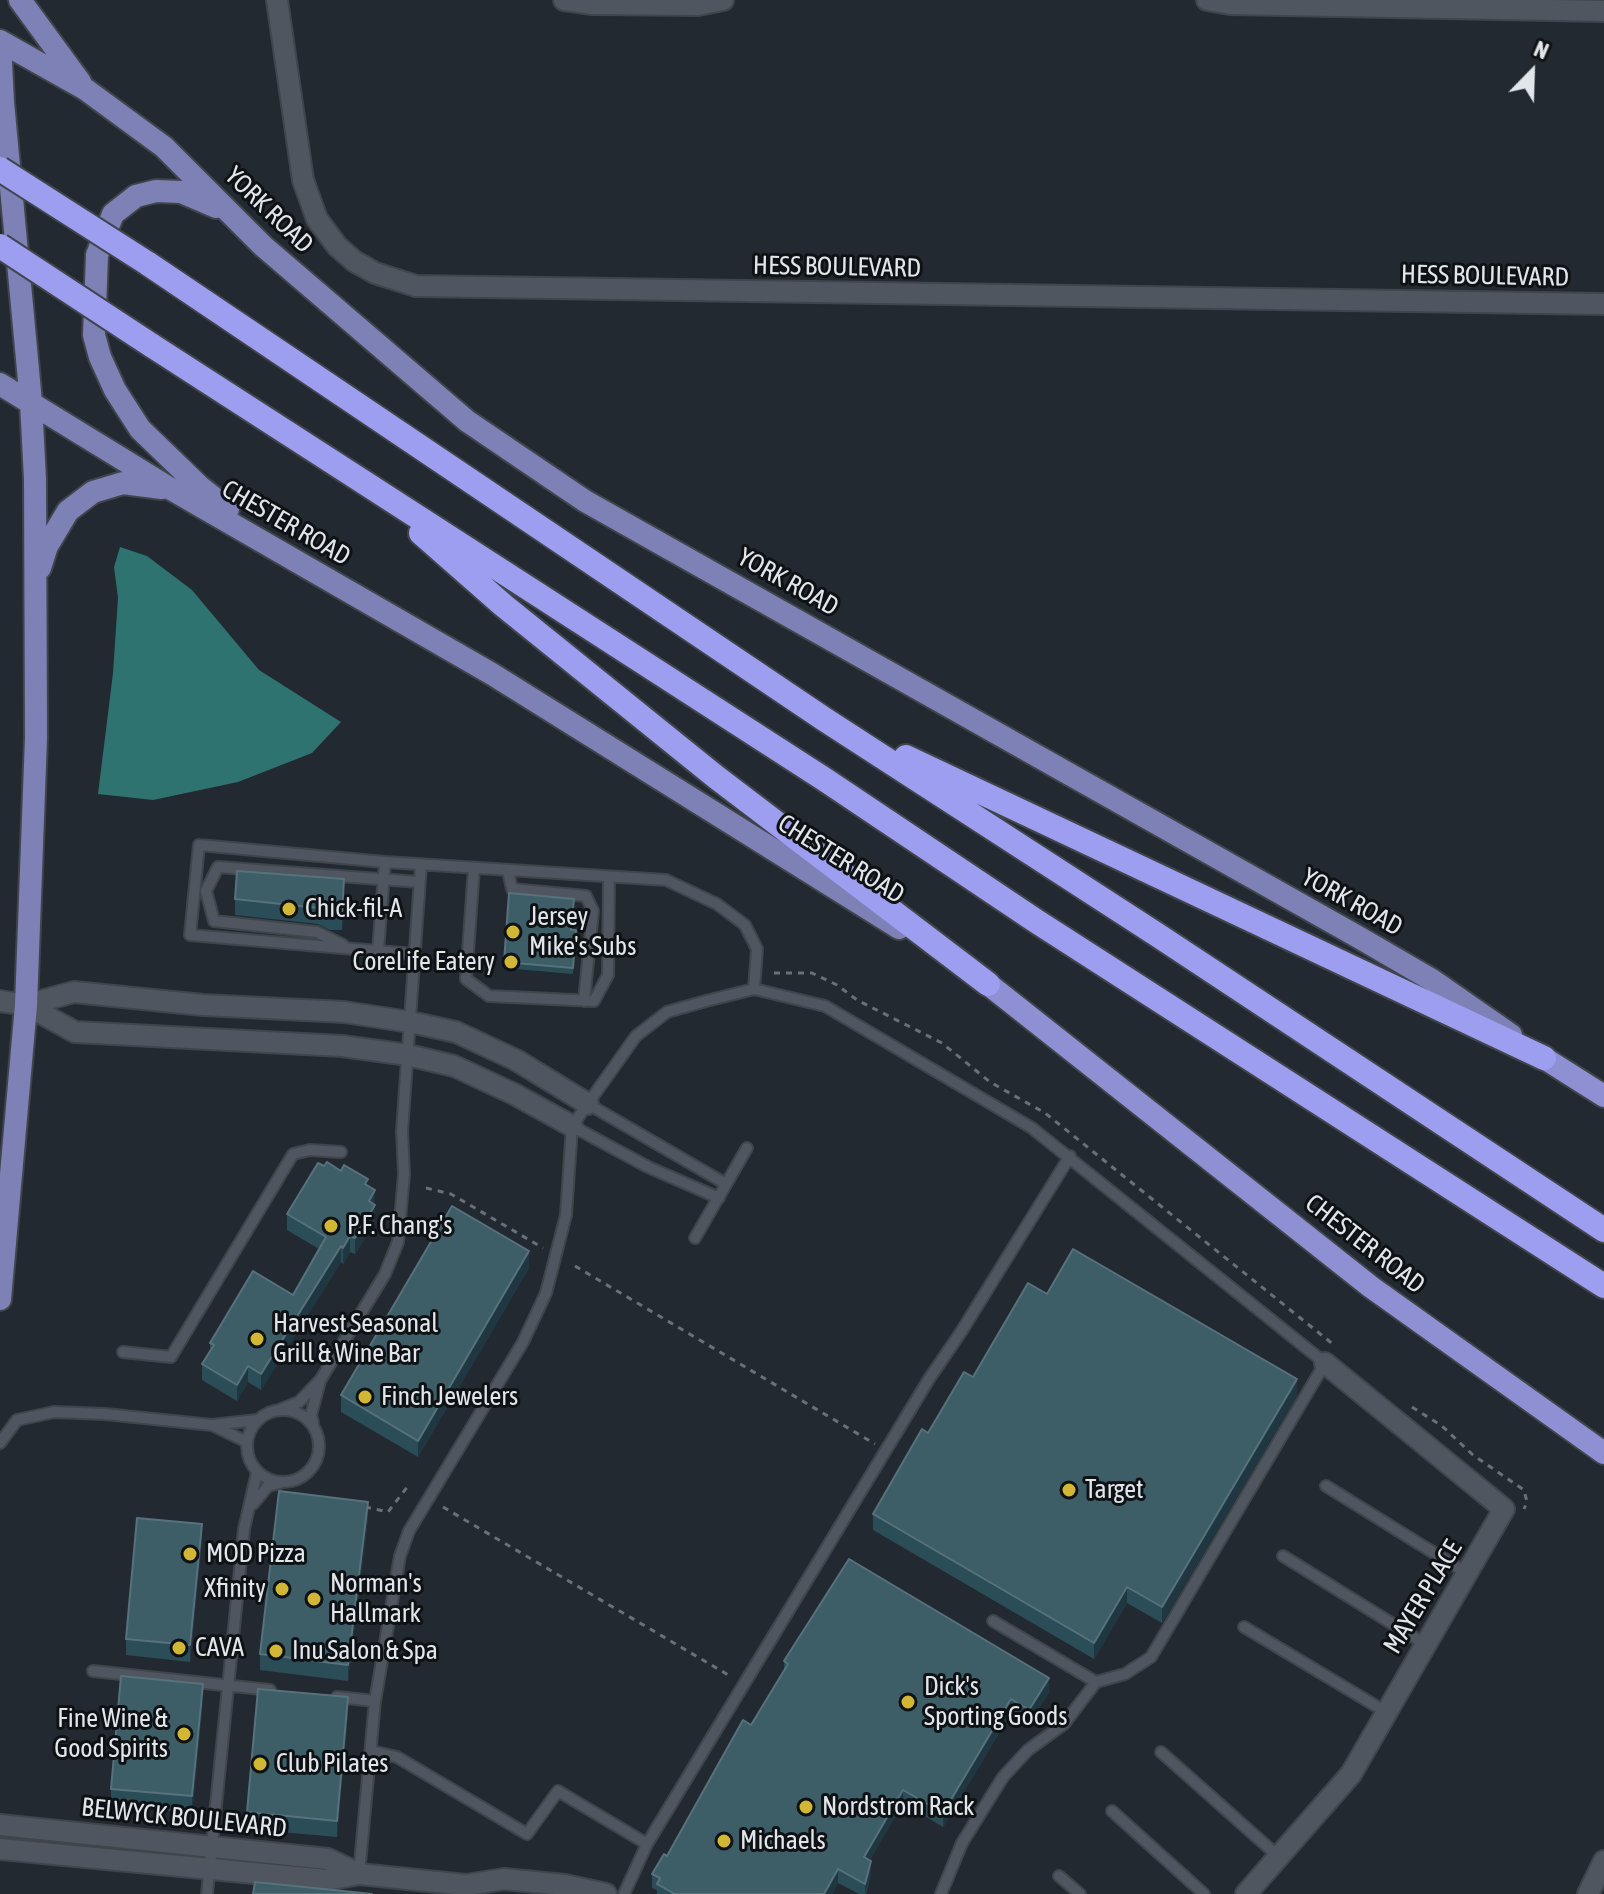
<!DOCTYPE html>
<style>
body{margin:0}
#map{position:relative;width:1604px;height:1894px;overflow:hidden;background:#232931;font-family:"Asap Condensed",sans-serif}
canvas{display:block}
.north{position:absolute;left:1492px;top:32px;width:80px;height:80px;-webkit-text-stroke:6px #0f1215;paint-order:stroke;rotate:23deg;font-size:22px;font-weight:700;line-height:32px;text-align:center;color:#e1e6eb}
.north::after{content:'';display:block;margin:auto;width:28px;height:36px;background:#e1e6eb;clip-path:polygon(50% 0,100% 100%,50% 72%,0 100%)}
</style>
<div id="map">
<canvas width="1604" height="1894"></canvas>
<div class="north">N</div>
</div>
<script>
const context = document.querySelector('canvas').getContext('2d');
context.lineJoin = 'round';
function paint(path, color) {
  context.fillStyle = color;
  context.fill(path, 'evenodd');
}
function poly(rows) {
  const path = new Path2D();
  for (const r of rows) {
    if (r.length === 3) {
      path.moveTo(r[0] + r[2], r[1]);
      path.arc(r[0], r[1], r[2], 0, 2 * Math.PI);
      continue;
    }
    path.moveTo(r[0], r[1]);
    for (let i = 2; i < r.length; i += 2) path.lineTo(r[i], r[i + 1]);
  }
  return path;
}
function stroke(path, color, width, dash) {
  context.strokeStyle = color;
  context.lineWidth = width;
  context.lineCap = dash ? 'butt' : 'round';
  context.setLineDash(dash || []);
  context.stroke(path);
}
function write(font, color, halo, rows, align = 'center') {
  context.font = font + ' "Asap Condensed",sans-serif';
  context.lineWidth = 6;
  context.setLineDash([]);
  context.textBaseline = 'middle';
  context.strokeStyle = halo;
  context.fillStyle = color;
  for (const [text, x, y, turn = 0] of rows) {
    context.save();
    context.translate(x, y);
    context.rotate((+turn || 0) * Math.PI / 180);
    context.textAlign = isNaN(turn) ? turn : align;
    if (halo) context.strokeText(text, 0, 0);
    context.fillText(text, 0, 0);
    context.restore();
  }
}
paint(poly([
 [120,547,147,556,192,590,259,670,341,722,312,753,238,782,153,800,98,794,113,673,118,598,114,567]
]), '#2e736f');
const service = poly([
 [199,845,385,862,378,951,190,935,199,845],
 [385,862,666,880,717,904,745,925,757,949,754,989],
 [474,868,466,979,489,996,594,1001,608,975,609,877],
 [508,871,512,889,586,896,593,911,584,1001],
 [343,945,317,932,214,921,206,891,218,867,419,882],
 [378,951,414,954],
 [588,1104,726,1184],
 [572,1126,648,1167,719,1198],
 [695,1238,747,1148],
 [123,1352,171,1357,293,1154,310,1150,341,1152],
 [283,1446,36],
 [279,1410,299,1402,321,1379,385,1274,398,1242,404,1174,402,1131,421,865],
 [313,1423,311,1415,320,1381],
 [214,1426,247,1442],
 [0,1443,17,1420,54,1412,105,1414,212,1425,257,1420],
 [1326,1486,1468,1574],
 [253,1504,268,1486,280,1483],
 [1283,1556,1425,1644],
 [1244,1627,1386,1712],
 [93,1671,270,1690],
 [337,1697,375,1701],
 [371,1751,397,1757,527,1834,558,1791,647,1844],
 [1161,1752,1279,1857],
 [1112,1811,1204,1894],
 [359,1874,375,1701,400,1556,409,1531,523,1342,546,1293,566,1215,572,1126,636,1036,667,1012,706,1001,754,989,825,1006,1032,1128,1325,1363,1151,1657,1125,1674,1096,1682],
 [1059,1876,1080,1894],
 [207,1894,244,1529,257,1472],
 [624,1894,647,1844,758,1661,929,1379,961,1332,1070,1156],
 [941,1894,962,1843,1003,1777,1028,1750,1064,1724,1096,1682,993,1621]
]);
const minor = poly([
 [277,0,303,180,317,219,337,246,354,261,375,273,416,286,1604,304],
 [564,0,593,4,698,5,723,0],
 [1207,0,1230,4,1604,11],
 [0,1001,26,1005,75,1032,342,1046,408,1055,454,1066,514,1094,572,1126],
 [26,1005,74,992,203,1005,344,1012,410,1022,456,1032,516,1060,588,1104],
 [0,1825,328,1859,359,1874,327,1880,0,1849],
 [359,1874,466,1885,504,1879,565,1885,606,1894],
 [1246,1894,1351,1774,1504,1509,1325,1363],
 [1588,1894,1604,1861]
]);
const primary = poly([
 [20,0,80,82],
 [0,41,85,89,164,147,263,246,467,421,585,501,1360,938,1432,980,1511,1035],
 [0,43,3,102,31,402,35,479,36,738,26,1005,0,1299],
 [216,207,181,192,156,191,136,196,113,214,97,255,94,335,100,357,115,390,140,429,199,486,228,509],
 [0,384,171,489,492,674,899,928],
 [40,568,47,546,68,511,93,492,123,483,162,488]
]);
const trunk = poly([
 [988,984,1371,1287,1604,1453],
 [1544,1058,1604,1096]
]);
const motorway = poly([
 [147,263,824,719,1159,936,1604,1230],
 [151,345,824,779,1036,921,1604,1286],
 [421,533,503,605,716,777,988,984],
 [906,757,1544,1058]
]);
stroke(service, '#3f454b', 14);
stroke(minor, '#3f454b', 24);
stroke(primary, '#3f454b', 26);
stroke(trunk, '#3f454b', 26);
stroke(motorway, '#3f454b', 28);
stroke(poly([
 [774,973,812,973,837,985,857,1000,942,1043,990,1082,1045,1113,1334,1345],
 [426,1188,451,1194,543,1248],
 [575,1266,875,1444],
 [1412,1407,1442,1426,1473,1455,1524,1490,1527,1502,1524,1509],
 [365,1507,388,1512,408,1486],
 [443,1507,730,1676]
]), '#6b7077', 3, [6, 6]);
stroke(service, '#4f565f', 10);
stroke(minor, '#4f565f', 20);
stroke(primary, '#7e81b6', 22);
stroke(trunk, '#8e90d3', 22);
stroke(motorway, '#9d9ef0', 24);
const motorwayBridge = poly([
 [0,169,147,263],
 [0,246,151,345]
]);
stroke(motorwayBridge, '#3f454b', 28, []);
stroke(motorwayBridge, '#9d9ef0', 24);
paint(poly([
 [344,896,342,930,330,930,318,924,235,915,235,899],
 [571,930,576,930,573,974,504,968,504,962],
 [324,1166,375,1190,375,1221,355,1254,350,1252,343,1264,341,1262,261,1390,248,1382,237,1401,202,1380,202,1364,210,1350,210,1343,293,1295,319,1249,287,1230,287,1214],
 [529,1268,418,1457,341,1412,341,1395],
 [1047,1294,1297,1395,1162,1623,1127,1603,1094,1659,873,1530,873,1514,928,1433,973,1377],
 [368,1518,348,1681,260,1670,260,1654],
 [202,1540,190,1662,126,1655,126,1639],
 [784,1661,1049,1692,1029,1724,1011,1713,943,1827,903,1803,870,1860,871,1874,866,1894,859,1894,838,1883,832,1894,657,1894,657,1890,652,1888,652,1874,667,1856,751,1725,784,1671],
 [203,1700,192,1813,111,1805,111,1789],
 [348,1713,337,1837,247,1829,247,1812]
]), '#2a4d57');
paint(poly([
 [344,879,344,896,342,930,342,914],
 [375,1190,375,1221,355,1254,355,1238,369,1201],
 [350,1236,350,1252,343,1264,343,1248],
 [341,1246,341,1262,261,1390,261,1374],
 [529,1251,529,1268,418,1457,418,1441],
 [248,1366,248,1382,237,1401,237,1385],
 [1297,1379,1297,1395,1162,1623,1162,1607],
 [368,1502,368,1518,348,1681,348,1665],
 [202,1524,202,1540,190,1662,190,1645],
 [1127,1587,1127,1603,1094,1659,1094,1643],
 [1049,1678,1049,1692,1029,1724,1029,1710],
 [203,1684,203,1700,192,1813,192,1796],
 [348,1697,348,1713,337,1837,337,1821],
 [1011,1699,1011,1713,943,1827,943,1813],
 [903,1790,903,1803,864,1871,864,1857],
 [871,1861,871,1874,865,1894,865,1884],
 [838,1869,838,1883,832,1894,824,1894]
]), '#1f3741');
const building = poly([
 [237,871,344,879,342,914,330,913,318,908,235,899,237,871],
 [509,893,574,899,571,930,576,930,573,968,504,962,509,893],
 [327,1162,341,1171,344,1165,368,1179,365,1184,375,1190,369,1201,375,1205,355,1238,350,1236,343,1248,341,1246,261,1374,248,1366,237,1385,202,1364,214,1345,210,1343,253,1271,293,1295,326,1237,287,1214,318,1163,324,1166,327,1162],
 [452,1206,529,1251,418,1441,341,1395,452,1206],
 [1073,1249,1297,1379,1162,1607,1127,1587,1094,1643,873,1514,922,1429,928,1433,964,1372,973,1377,1028,1283,1047,1294,1073,1249],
 [279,1491,368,1502,348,1665,260,1654,279,1491],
 [137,1518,202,1524,190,1645,126,1639,137,1518],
 [849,1559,1049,1678,1029,1710,1011,1699,943,1813,903,1790,864,1857,871,1861,865,1884,838,1869,824,1894,675,1894,657,1884,660,1878,652,1874,664,1854,667,1856,743,1720,751,1725,788,1664,784,1661,849,1559],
 [121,1676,203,1684,192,1796,111,1789,121,1676],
 [258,1689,348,1697,337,1821,247,1812,258,1689],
 [255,1882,372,1894,253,1894,255,1882]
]);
paint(building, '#3d5d67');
stroke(building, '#57727c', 2);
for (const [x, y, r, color] of [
 [289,909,8,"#d2b736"],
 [513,932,8,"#d2b736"],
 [511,962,8,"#d2b736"],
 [331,1226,8,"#d2b736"],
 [257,1339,8,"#d2b736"],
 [365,1397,8,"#d2b736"],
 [1069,1490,8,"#d2b736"],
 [190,1554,8,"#d2b736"],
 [282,1589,8,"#d2b736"],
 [314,1599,8,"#d2b736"],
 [179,1648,8,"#d2b736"],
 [276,1651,8,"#d2b736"],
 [908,1702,8,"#d2b736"],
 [184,1734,8,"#d2b736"],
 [260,1764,8,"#d2b736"],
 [806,1807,8,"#d2b736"],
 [724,1841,8,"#d2b736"]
]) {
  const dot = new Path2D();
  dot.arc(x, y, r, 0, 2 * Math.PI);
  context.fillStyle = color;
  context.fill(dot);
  stroke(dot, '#0f1215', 3);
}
write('26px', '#e1e6eb', '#0f1215', [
 ["YORK ROAD",269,210,44],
 ["HESS BOULEVARD",837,267,1],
 ["HESS BOULEVARD",1485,276,1],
 ["CHESTER ROAD",286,523,30],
 ["YORK ROAD",788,582,29],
 ["CHESTER ROAD",841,859,32],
 ["YORK ROAD",1352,902,29],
 ["CHESTER ROAD",1365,1244,38],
 ["MAYER PLACE",1423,1597,-59],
 ["BELWYCK BOULEVARD",184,1818,6]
]);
write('26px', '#e1e6eb', '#0f1215', [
 ["Chick-fil-A",305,909],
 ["Jersey",529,917],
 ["Mike's Subs",529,947],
 ["CoreLife Eatery",495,962,"right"],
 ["P.F. Chang's",347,1226],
 ["Harvest Seasonal",273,1324],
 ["Grill & Wine Bar",273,1354],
 ["Finch Jewelers",381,1397],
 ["Target",1085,1490],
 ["MOD Pizza",206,1554],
 ["Norman's",330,1584],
 ["Hallmark",330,1614],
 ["Xfinity",266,1589,"right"],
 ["CAVA",195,1648],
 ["Inu Salon & Spa",292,1651],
 ["Dick's",924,1687],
 ["Sporting Goods",924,1717],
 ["Fine Wine &",168,1719,"right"],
 ["Good Spirits",168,1749,"right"],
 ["Club Pilates",276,1764],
 ["Nordstrom Rack",822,1807],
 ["Michaels",740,1841]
], 'left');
</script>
